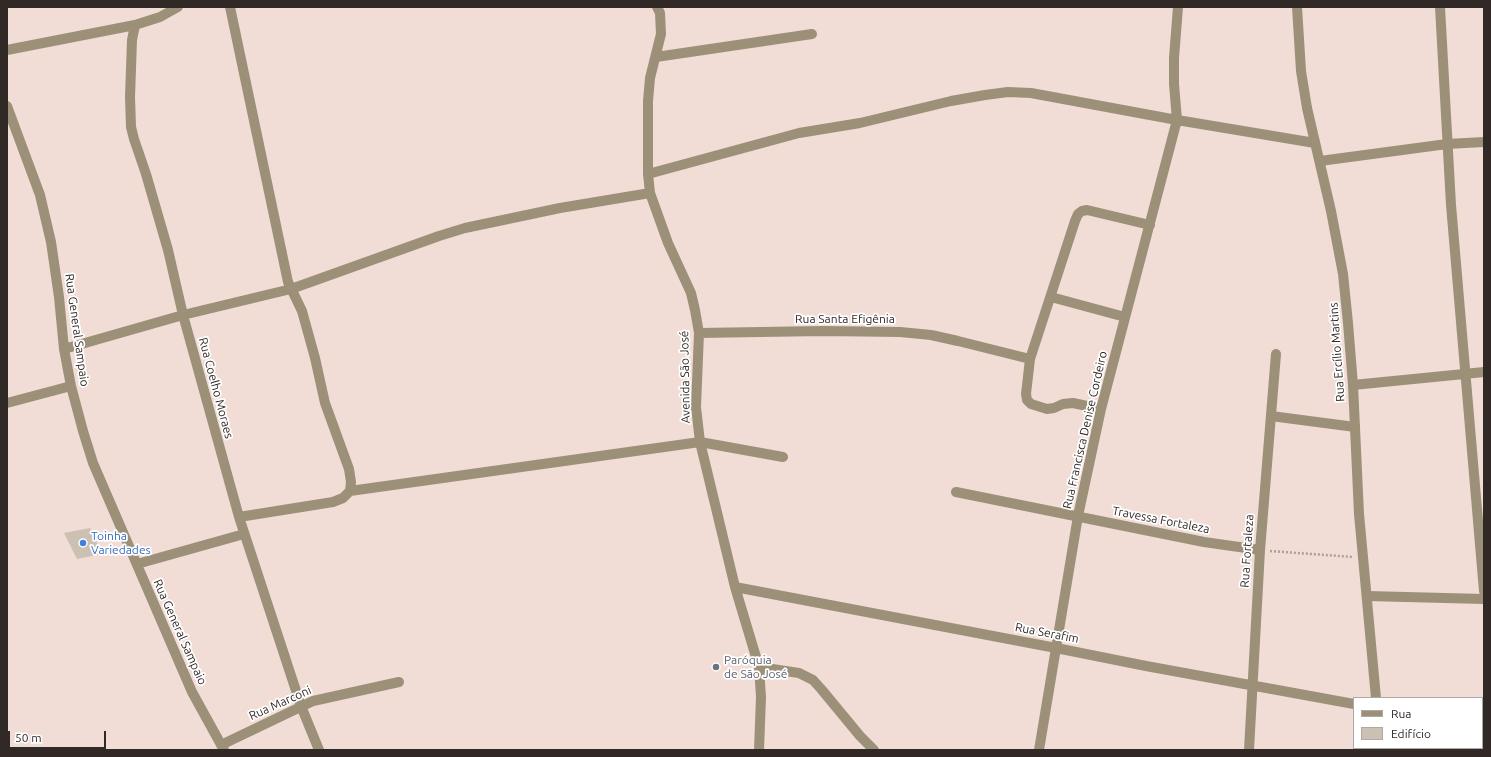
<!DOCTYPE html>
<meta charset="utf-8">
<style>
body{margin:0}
#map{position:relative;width:1491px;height:757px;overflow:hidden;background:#f1ddd5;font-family:Ubuntu,sans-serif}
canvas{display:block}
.frame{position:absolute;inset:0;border:8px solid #302926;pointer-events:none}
.legend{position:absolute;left:1353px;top:697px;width:130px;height:52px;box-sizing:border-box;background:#fff;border:1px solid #aca9a8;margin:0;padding:5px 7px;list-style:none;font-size:12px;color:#302926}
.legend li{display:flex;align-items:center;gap:8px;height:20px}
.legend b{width:20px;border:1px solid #aca9a8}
.scale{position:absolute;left:8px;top:731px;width:98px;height:18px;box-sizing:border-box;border:2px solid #302926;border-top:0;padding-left:5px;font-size:12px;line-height:14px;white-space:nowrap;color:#302926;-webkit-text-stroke:3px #fff;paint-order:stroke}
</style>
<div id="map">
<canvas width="1491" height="757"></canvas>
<div class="frame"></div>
<ul class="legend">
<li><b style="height:5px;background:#9d9079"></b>Rua</li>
<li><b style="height:11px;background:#cbc0b1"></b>Edifício</li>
</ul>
<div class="scale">50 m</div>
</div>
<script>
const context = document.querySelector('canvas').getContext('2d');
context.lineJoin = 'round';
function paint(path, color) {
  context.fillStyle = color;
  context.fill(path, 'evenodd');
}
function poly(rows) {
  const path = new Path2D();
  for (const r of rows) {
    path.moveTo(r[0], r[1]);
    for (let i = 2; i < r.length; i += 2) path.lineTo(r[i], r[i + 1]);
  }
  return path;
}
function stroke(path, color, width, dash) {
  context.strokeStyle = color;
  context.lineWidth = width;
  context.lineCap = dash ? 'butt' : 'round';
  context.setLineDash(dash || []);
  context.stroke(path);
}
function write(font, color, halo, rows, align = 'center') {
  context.font = font + ' Ubuntu,sans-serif';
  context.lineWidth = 3.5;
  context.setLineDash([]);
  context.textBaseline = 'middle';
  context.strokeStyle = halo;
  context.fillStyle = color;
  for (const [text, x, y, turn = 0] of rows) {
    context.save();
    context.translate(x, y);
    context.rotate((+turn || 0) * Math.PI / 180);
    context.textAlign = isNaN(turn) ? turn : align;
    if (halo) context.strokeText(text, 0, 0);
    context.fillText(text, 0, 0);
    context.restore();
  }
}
paint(poly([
 [90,528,102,554,77,559,64,533]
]), '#cbc0b1');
stroke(poly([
 [1270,551,1353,557]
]), '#ad9e97', 2.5, [2, 2]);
stroke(poly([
 [230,7,288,282,302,311,315,358,325,403,349,469,351,482,350,491,343,498,333,502,239,517],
 [657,7,660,13,661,34,650,78,648,101,648,174,650,193,668,243,691,293,695,310,699,333,696,407,700,442,735,587,759,667,761,697,759,750],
 [1440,7,1451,205,1484,591],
 [135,25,132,40,130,97,131,127,134,139,146,174,168,250,183,315,239,517,301,706,319,750],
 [7,50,135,25,160,17,178,7],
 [656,57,812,34],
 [7,106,40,195,51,242,59,297,64,349,71,386,83,431,93,463,192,692,224,750],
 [1320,161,1447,144,1484,142],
 [648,174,799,133,860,123,951,101,985,95,1008,92,1031,93,1177,120,1315,143],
 [1051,297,1125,317],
 [699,333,823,331,900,332,931,335,958,341,1030,359,1075,221,1078,214,1082,211,1087,210,1150,225],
 [64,349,183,315,291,289,439,236,465,228,560,208,650,193],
 [1030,359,1026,394,1027,400,1031,404,1047,409,1054,408,1063,404,1073,403,1101,409],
 [1353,385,1484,372],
 [7,403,71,386],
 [1271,416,1355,427],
 [350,491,700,442,783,457],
 [956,492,1204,542,1260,550],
 [137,564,244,534],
 [735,587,1056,648,1146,666,1354,704],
 [1367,596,1484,599],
 [759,667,799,673,813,680,822,690,860,736,874,750],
 [221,745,313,701,399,682],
 [1397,748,1408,750],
 [1039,750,1078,516,1101,409,1177,120,1174,84,1174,58,1178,7],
 [1249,750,1260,550,1276,354]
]), '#9d9079', 10);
stroke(poly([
 [1297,7,1301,71,1307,108,1331,211,1343,274,1348,323,1353,385,1359,514,1376,698],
 [1378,748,1379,750]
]), '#9d9079', 10);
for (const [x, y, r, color] of [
 [83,543,4,"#3f7fe0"],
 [716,667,4,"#6b7280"]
]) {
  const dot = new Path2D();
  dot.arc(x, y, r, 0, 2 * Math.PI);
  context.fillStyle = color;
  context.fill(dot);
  stroke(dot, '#fff', 1.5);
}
write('12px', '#302926', '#fff', [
 ["Rua Santa Efigênia",845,319],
 ["Rua General Sampaio",77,330,82],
 ["Rua Ercílio Martins",1337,352,-94],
 ["Avenida São José",685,377,-91],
 ["Rua Coelho Moraes",216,388,75],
 ["Rua Francisca Denise Cordeiro",1085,430,-77],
 ["Travessa Fortaleza",1161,520,11],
 ["Rua Fortaleza",1247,551,-86],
 ["Rua General Sampaio",180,632,66],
 ["Rua Serafim",1047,633,11],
 ["Rua Marconi",280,703,-24]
]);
write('12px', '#366cbe', '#fff', [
 ["Toinha",91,536],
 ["Variedades",91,550]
], 'left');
write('12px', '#5b616d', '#fff', [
 ["Paróquia",724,660],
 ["de São José",724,674]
], 'left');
</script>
